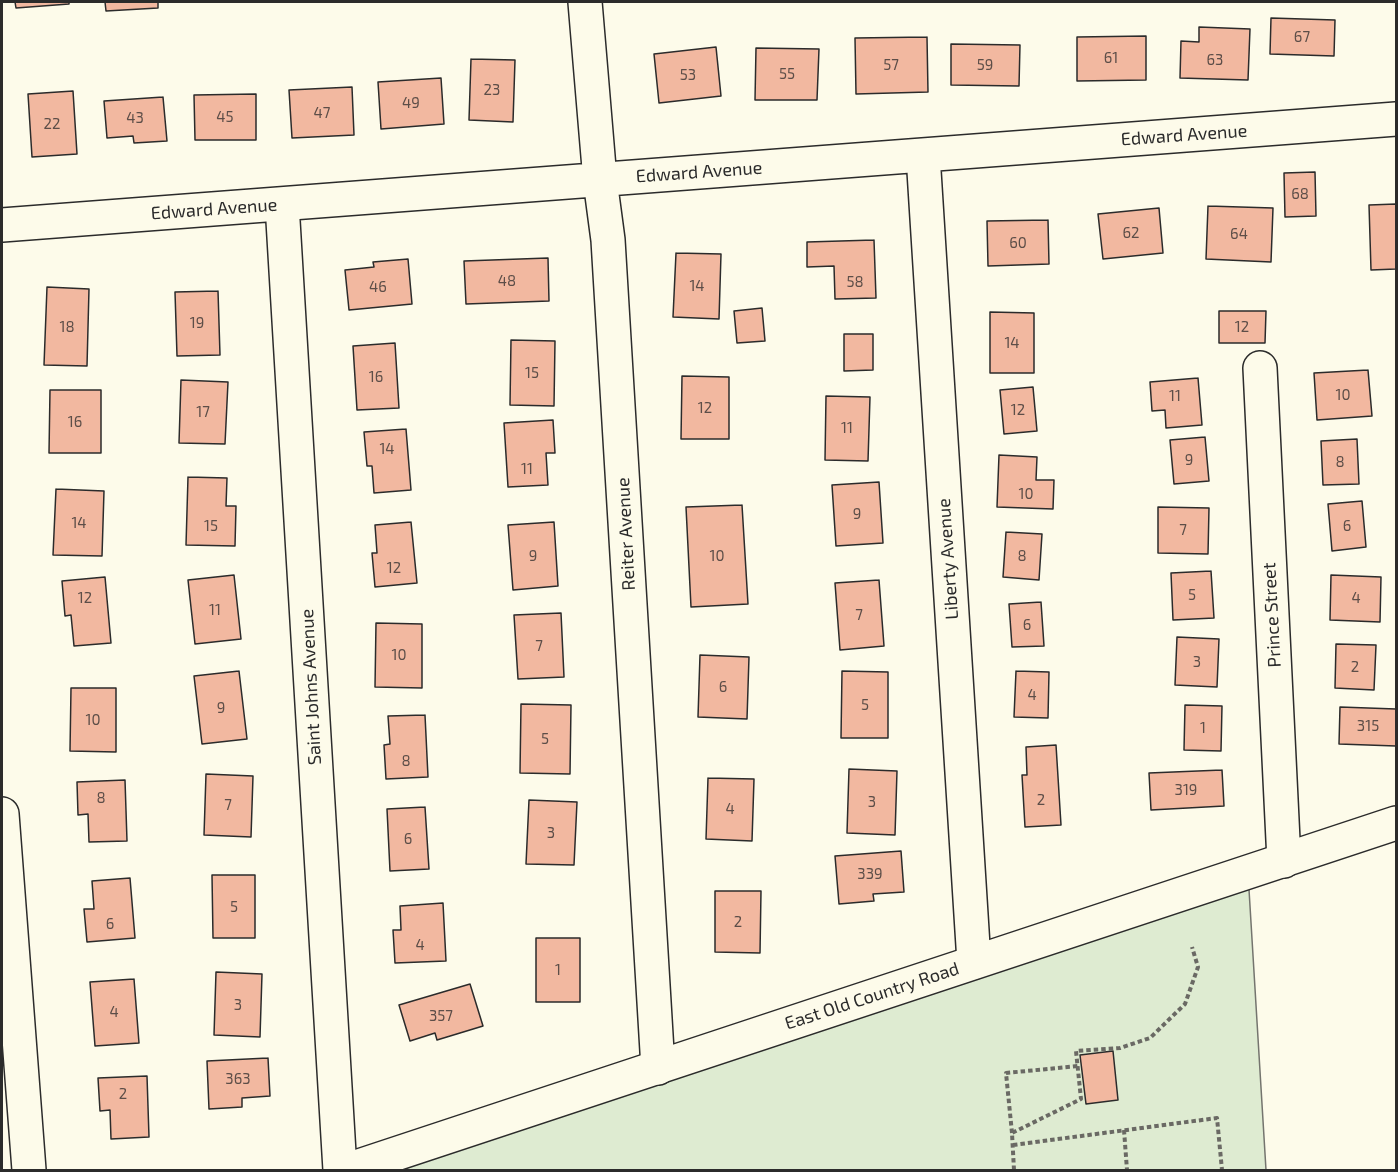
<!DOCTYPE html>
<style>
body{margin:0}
#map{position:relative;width:1398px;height:1172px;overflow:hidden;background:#fdfbea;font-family:"Exo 2",sans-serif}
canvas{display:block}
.frame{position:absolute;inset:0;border:3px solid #2b2b2b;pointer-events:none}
</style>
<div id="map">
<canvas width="1398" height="1172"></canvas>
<div class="frame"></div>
</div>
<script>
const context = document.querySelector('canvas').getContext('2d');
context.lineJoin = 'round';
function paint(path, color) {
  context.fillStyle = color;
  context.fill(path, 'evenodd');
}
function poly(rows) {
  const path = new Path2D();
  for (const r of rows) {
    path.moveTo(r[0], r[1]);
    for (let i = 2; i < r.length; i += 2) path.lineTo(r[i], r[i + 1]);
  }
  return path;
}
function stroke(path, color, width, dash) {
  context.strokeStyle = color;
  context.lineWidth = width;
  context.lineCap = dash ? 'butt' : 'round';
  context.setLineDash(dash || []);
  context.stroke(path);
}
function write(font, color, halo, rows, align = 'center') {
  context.font = font + ' "Exo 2",sans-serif';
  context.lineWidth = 4.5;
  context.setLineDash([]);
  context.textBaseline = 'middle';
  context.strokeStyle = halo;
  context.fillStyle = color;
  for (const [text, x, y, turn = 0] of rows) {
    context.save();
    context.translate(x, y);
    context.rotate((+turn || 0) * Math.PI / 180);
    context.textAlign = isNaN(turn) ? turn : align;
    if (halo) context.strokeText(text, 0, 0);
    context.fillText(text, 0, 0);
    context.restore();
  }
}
const green = poly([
 [1248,873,1266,1170,347,1170,1248,873]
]);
paint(green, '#deebd1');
stroke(green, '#74746e', 1.5);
const building = poly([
 [15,2,69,2,69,4,16,8,15,2],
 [105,2,158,2,158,8,106,11,105,2],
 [1271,18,1335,20,1334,56,1270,54,1271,18],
 [1199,27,1250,29,1248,80,1180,78,1181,41,1199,42,1199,27],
 [1146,36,1146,80,1077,81,1077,37,1146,36],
 [927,37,928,92,856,94,855,38,927,37],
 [951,44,1020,45,1019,86,951,85,951,44],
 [716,47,721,96,659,103,654,54,716,47],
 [756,48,819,49,817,100,755,100,756,48],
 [471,59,515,60,513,122,469,120,471,59],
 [441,78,444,124,381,129,378,82,441,78],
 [352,87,354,135,292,138,289,90,352,87],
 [73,91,77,154,32,157,28,94,73,91],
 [256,94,256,140,195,140,194,95,256,94],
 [163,97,167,141,134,143,133,136,107,138,104,101,163,97],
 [1315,172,1316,216,1285,217,1284,173,1315,172],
 [1396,204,1396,269,1371,270,1369,205,1396,204],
 [1208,206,1273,208,1271,262,1206,259,1208,206],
 [1159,208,1163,253,1103,259,1098,214,1159,208],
 [1048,220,1049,264,988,266,987,221,1048,220],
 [874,240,876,298,835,299,834,266,807,267,807,242,874,240],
 [676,253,721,254,719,319,673,317,676,253],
 [548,258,549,301,466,304,464,261,548,258],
 [408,259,412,304,349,310,345,270,374,267,373,262,408,259],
 [47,287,89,289,87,366,44,365,47,287],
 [218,291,220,355,177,356,175,292,218,291],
 [762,308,765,341,737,343,734,311,762,308],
 [1219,311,1266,311,1265,343,1219,343,1219,311],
 [990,312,1034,313,1034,373,990,373,990,312],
 [844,334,873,334,873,370,844,371,844,334],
 [511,340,555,341,554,406,510,405,511,340],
 [395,343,399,408,357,410,353,346,395,343],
 [1368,370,1372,416,1317,420,1314,373,1368,370],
 [682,376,729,377,729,439,681,439,682,376],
 [1198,378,1202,425,1166,428,1165,410,1152,411,1150,382,1198,378],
 [181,380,228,382,225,444,179,443,181,380],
 [1033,387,1037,431,1004,434,1000,390,1033,387],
 [50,390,101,390,101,453,49,453,50,390],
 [826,396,870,397,868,461,825,460,826,396],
 [553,420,555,453,546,453,548,485,508,487,504,423,553,420],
 [406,429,411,490,374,493,372,466,367,466,364,432,406,429],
 [1205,437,1209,481,1174,484,1170,440,1205,437],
 [1357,439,1359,484,1323,485,1321,441,1357,439],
 [999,455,1037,457,1036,480,1054,480,1053,509,997,507,999,455],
 [188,477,227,478,226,506,236,506,235,546,186,545,188,477],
 [879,482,883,543,836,546,832,485,879,482],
 [56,489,104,491,102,556,53,555,56,489],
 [1362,501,1366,547,1332,551,1328,504,1362,501],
 [742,505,748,604,691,607,686,507,742,505],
 [1158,507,1209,508,1208,554,1158,553,1158,507],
 [411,522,417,583,375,587,372,553,377,553,375,525,411,522],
 [554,522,558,586,513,590,508,525,554,522],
 [1006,532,1042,534,1039,580,1003,577,1006,532],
 [1211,571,1214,618,1173,620,1171,573,1211,571],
 [234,575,241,639,195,644,188,580,234,575],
 [1331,575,1381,577,1380,622,1330,620,1331,575],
 [105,577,111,643,74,646,71,615,65,616,62,581,105,577],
 [879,580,884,646,840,650,835,583,879,580],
 [1041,602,1044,646,1012,647,1009,604,1041,602],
 [561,613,564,677,518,679,514,615,561,613],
 [376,623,422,624,422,688,375,687,376,623],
 [1177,637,1219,639,1217,687,1175,685,1177,637],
 [1336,644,1376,645,1374,690,1335,688,1336,644],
 [700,655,749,657,747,719,698,717,700,655],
 [239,671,247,739,202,744,194,676,239,671],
 [842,671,888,672,888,738,841,738,842,671],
 [1016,671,1049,672,1048,718,1014,717,1016,671],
 [71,688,116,688,116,752,70,751,71,688],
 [521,704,571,705,570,774,520,773,521,704],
 [1185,705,1222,706,1221,751,1184,750,1185,705],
 [1340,707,1396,709,1396,746,1339,744,1340,707],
 [425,715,428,777,386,779,384,745,390,744,388,716,425,715],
 [1056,745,1061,825,1025,827,1022,775,1027,775,1026,747,1056,745],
 [849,769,897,771,895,835,847,833,849,769],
 [1222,770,1224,806,1151,810,1149,773,1222,770],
 [206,774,253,776,251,837,204,835,206,774],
 [708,778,754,779,752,841,706,839,708,778],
 [125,780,127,841,89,842,88,814,78,815,77,782,125,780],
 [529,800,577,802,574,865,526,864,529,800],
 [425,807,429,869,390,871,387,809,425,807],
 [901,851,904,892,873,894,874,901,839,904,835,856,901,851],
 [212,875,255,875,255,938,213,938,212,875],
 [130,878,135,938,87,942,84,909,94,909,92,881,130,878],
 [715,891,761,891,760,953,715,952,715,891],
 [443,903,446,961,395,963,393,930,401,930,400,906,443,903],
 [536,938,580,938,580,1002,536,1002,536,938],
 [216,972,262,974,260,1037,214,1035,216,972],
 [134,979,139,1043,95,1046,90,982,134,979],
 [470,984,483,1026,437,1040,435,1033,410,1041,399,1005,470,984],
 [1113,1051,1118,1100,1086,1104,1080,1055,1113,1051],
 [268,1058,270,1096,242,1098,242,1107,209,1109,207,1061,268,1058],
 [147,1076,149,1137,111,1139,110,1110,100,1111,98,1078,147,1076]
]);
paint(building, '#f2b8a0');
stroke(building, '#2b2b2b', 1.5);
const minor = poly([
 [585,2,600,180,608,240,658,1068],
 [923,155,974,962],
 [282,204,340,1170],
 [2,225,1396,119],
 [1260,368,1284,861],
 [2,814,29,1170]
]);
const major = poly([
 [347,1170,1396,823]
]);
stroke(minor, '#2b2b2b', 36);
stroke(major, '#2b2b2b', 36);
stroke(poly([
 [1124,1130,1127,1170],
 [1012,1133,1006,1073,1078,1066],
 [1013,1145,1217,1118,1222,1170],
 [1014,1170,1012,1133,1081,1099,1076,1051,1120,1048,1150,1038,1185,1004,1198,967,1192,947]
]), '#6a6964', 4, [4.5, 3]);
stroke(minor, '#fdfbea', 33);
stroke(major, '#fdfbea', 33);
write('15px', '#5d4e48', null, [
 ["67",1302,37],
 ["61",1111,58],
 ["63",1215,60],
 ["57",891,65],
 ["59",985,65],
 ["55",787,74],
 ["53",688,75],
 ["23",492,90],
 ["49",411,103],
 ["47",322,113],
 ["45",225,117],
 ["43",135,118],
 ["22",52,124],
 ["68",1300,194],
 ["62",1131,233],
 ["64",1239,234],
 ["60",1018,243],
 ["48",507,281],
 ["58",855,282],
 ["14",697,286],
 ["46",378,287],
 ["19",197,323],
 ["18",67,327],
 ["12",1242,327],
 ["14",1012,343],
 ["15",532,373],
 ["16",376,377],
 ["10",1343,395],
 ["11",1175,396],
 ["12",705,408],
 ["12",1018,410],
 ["17",203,412],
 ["16",75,422],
 ["11",847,428],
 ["14",387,449],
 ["9",1189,460],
 ["8",1340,462],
 ["11",527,469],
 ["10",1026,494],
 ["9",857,514],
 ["14",79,523],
 ["15",211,526],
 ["6",1347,526],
 ["7",1183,530],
 ["9",533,556],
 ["10",717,556],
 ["8",1022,556],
 ["12",394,568],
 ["5",1192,595],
 ["12",85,598],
 ["4",1356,598],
 ["11",215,610],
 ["7",859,615],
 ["6",1027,625],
 ["7",539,646],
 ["10",399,655],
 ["3",1197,662],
 ["2",1355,667],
 ["6",723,687],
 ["4",1032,695],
 ["5",865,705],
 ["9",221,708],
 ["10",93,720],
 ["315",1368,726],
 ["1",1203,728],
 ["5",545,739],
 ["8",406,761],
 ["319",1186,790],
 ["8",101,798],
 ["2",1041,800],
 ["3",872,802],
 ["7",228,805],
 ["4",730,809],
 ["3",551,833],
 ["6",408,839],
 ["339",870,874],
 ["5",234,907],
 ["2",738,922],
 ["6",110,924],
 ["4",420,945],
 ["1",558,970],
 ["3",238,1005],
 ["4",114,1012],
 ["357",441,1016],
 ["363",238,1079],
 ["2",123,1094]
]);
write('18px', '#2b2b2b', '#fdfbea', [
 ["Edward Avenue",1184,135,-4],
 ["Edward Avenue",699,172,-4],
 ["Edward Avenue",214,209,-4],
 ["Reiter Avenue",626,534,-93],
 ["Liberty Avenue",948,559,-94],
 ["Prince Street",1272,615,-93],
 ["Saint Johns Avenue",311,687,-93],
 ["East Old Country Road",872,996,-18]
]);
</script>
